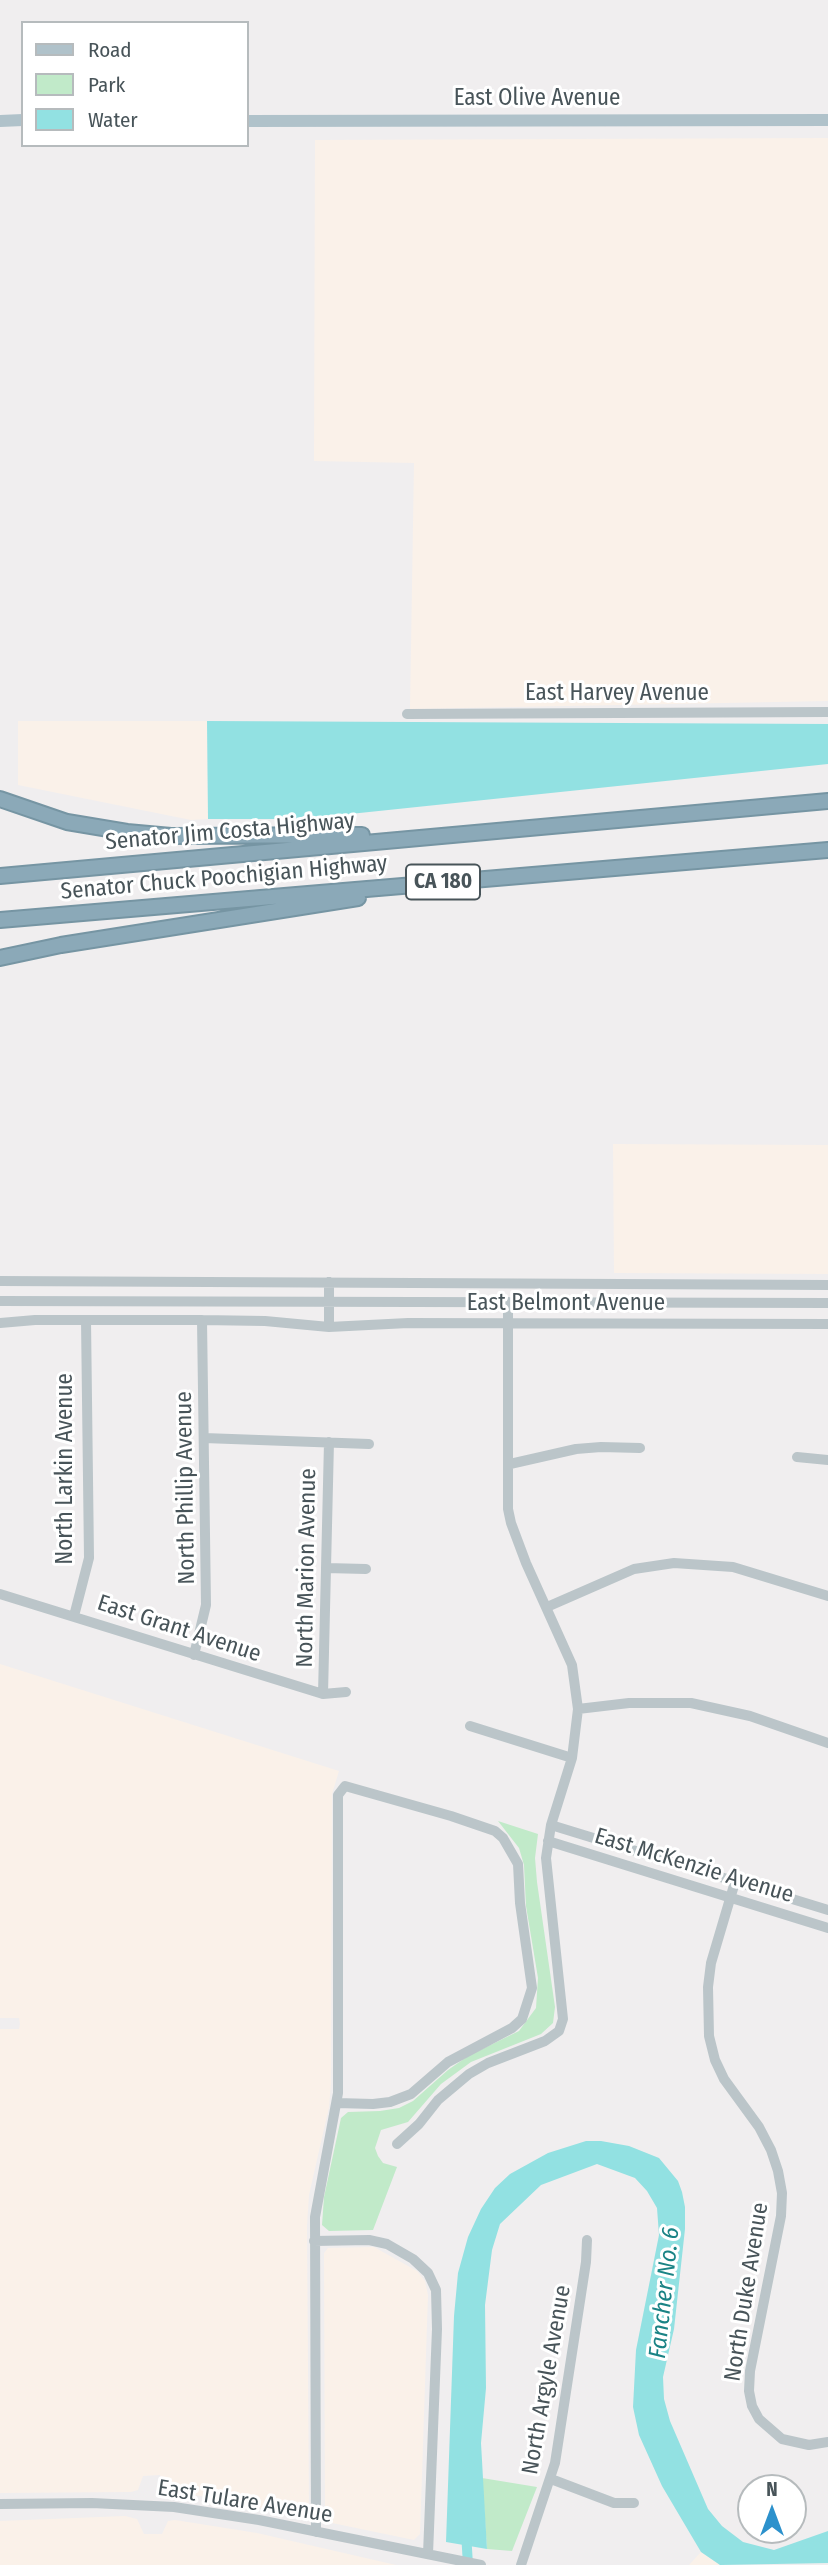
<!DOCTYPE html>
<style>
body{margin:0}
#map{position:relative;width:828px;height:2565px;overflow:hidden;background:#f0eeef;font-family:"Fira Sans Condensed",sans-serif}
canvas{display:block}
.legend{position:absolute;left:21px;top:21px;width:228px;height:126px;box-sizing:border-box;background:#fff;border:2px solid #b6bbbd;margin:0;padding:9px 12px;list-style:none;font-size:21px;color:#485459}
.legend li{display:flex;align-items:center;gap:14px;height:35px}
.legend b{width:35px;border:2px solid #b6bbbd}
.north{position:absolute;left:737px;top:2474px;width:70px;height:70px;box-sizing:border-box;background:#fff;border:2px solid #b6bbbd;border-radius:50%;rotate:0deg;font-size:19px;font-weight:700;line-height:28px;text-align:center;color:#485459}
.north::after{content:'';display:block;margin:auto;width:24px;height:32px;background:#2c91cc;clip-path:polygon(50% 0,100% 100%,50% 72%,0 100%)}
</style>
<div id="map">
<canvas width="828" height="2565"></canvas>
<ul class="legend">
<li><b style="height:9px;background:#b0c2ca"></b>Road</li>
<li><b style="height:19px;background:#c1eac9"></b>Park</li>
<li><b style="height:19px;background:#92e1e2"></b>Water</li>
</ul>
<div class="north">N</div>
</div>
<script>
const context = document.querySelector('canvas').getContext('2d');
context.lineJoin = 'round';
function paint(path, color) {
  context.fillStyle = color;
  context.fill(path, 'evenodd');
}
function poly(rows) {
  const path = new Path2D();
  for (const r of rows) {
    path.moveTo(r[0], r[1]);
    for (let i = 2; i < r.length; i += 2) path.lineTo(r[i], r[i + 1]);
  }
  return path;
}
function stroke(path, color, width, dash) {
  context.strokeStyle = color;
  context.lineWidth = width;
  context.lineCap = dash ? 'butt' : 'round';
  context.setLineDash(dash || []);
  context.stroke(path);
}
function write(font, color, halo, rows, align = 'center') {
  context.font = font + ' "Fira Sans Condensed",sans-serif';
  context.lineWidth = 6;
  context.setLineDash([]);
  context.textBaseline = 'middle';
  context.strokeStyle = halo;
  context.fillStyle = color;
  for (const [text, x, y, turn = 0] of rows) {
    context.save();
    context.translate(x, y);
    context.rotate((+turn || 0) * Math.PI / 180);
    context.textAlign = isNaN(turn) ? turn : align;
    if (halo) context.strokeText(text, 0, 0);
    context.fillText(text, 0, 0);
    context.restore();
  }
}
paint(poly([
 [828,138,828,701,410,709,414,463,314,461,315,140],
 [18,721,207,721,208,819,191,820,18,785],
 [613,1144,828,1145,828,1274,614,1273],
 [0,1664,339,1771,332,1794,331,2084,329,2107,309,2195,307,2226,309,2511,303,2517,264,2509,238,2501,171,2492,165,2490,160,2475,143,2476,138,2490,131,2492,0,2493,0,2029,19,2029,20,2024,19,2018,0,2018],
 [374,2247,417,2271,425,2281,428,2295,420,2534,414,2540,332,2523,325,2515,324,2253,328,2248],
 [125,2516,137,2519,144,2534,162,2534,168,2521,175,2520,257,2533,396,2565,0,2565,0,2521],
 [701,2552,720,2565,689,2565]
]), '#faf1e9');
paint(poly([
 [498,1821,538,1834,535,1858,537,1882,555,2007,553,2023,541,2034,471,2062,441,2084,408,2122,381,2130,375,2148,378,2156,383,2163,397,2167,373,2230,329,2231,322,2225,324,2197,341,2118,348,2112,380,2111,399,2108,413,2101,448,2070,468,2056,519,2031,536,2008,538,1978,526,1906,524,1865,519,1848],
 [482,2478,537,2487,512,2551,487,2549]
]), '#c1eac9');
paint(poly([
 [207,721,828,724,828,764,350,814,291,819,208,819],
 [586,2141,601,2141,629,2146,659,2158,678,2181,682,2192,685,2207,685,2229,674,2329,663,2377,664,2399,670,2421,708,2509,722,2526,743,2542,774,2550,828,2531,828,2563,720,2565,701,2552,662,2486,639,2435,633,2407,636,2350,659,2235,657,2208,647,2191,635,2178,597,2164,541,2185,500,2224,492,2250,485,2305,486,2388,481,2443,487,2549,446,2542,454,2316,458,2273,468,2237,481,2209,495,2188,510,2174,548,2153]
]), '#92e1e2');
stroke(poly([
 [466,2532,468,2565]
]), '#92e1e2', 10);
const highway = poly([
 [0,799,67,822,127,832,171,836,362,835],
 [0,876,828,801],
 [0,920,828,850],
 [0,958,61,945,358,898]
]);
stroke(highway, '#7695a3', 18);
stroke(poly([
 [407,714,828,712],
 [0,1281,828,1285],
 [329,1282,329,1327,408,1323,828,1324],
 [0,1301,828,1303],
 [0,1323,35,1320,202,1320,265,1321,329,1327],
 [204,1438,369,1444],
 [797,1457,828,1460],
 [510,1464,576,1449,601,1447,640,1448],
 [326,1568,366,1569],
 [0,1594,323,1694,346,1692],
 [547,1607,634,1569,674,1563,733,1567,828,1596],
 [74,1616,89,1558,86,1320],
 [194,1655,206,1605,202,1320],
 [323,1694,329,1442],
 [578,1709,629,1703,691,1703,750,1716,828,1743],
 [470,1726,572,1758],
 [551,1825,828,1910],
 [548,1841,828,1928],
 [735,1882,711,1963,708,1987,709,2036,715,2060,724,2079,759,2127,771,2150,778,2171,782,2193,781,2216,750,2371,749,2391,752,2406,759,2419,782,2439,809,2445,828,2442],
 [397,2144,419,2124,438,2100,469,2074,488,2063,545,2041,559,2031,563,2019,546,1858,551,1825,572,1758,578,1709,572,1665,526,1563,511,1523,508,1509,508,1302],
 [314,2241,369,2240,387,2244,413,2259,428,2273,436,2290,437,2329,428,2554],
 [551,2479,614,2503,634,2503],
 [0,2504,92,2503,174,2507,259,2520,481,2565],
 [316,2532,315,2217,338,2093,338,1795,345,1786,451,1816,495,1831,503,1838,518,1864,520,1903,532,1988,522,2019,512,2028,448,2062,411,2094,390,2102,373,2104,337,2103],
 [521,2565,555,2463,586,2262,587,2240]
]), '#bbc5c9', 10);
stroke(poly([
 [0,121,23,120],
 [247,121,828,120]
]), '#b0c2ca', 12);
stroke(highway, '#8ba9b8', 14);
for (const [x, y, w] of [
 [443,882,74]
]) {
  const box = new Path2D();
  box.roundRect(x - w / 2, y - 17.5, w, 35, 5);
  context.fillStyle = '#fff';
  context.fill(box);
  stroke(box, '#485459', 2);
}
write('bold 21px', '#485459', null, [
 ["CA 180",443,882]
]);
write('23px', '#485459', '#fff', [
 ["East Olive Avenue",537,99],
 ["East Harvey Avenue",617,694],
 ["Senator Jim Costa Highway",230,832,-5],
 ["Senator Chuck Poochigian Highway",224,878,-5],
 ["East Belmont Avenue",566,1304],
 ["North Larkin Avenue",66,1469,-90],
 ["North Phillip Avenue",186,1488,-91],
 ["North Marion Avenue",307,1568,-89],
 ["East Grant Avenue",179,1629,18],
 ["East McKenzie Avenue",694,1866,17],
 ["North Duke Avenue",747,2292,-81],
 ["North Argyle Avenue",547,2380,-80],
 ["East Tulare Avenue",245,2502,9]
]);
write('italic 24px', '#1a8385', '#fff', [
 ["Fancher No. 6",665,2293,-84]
]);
</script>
